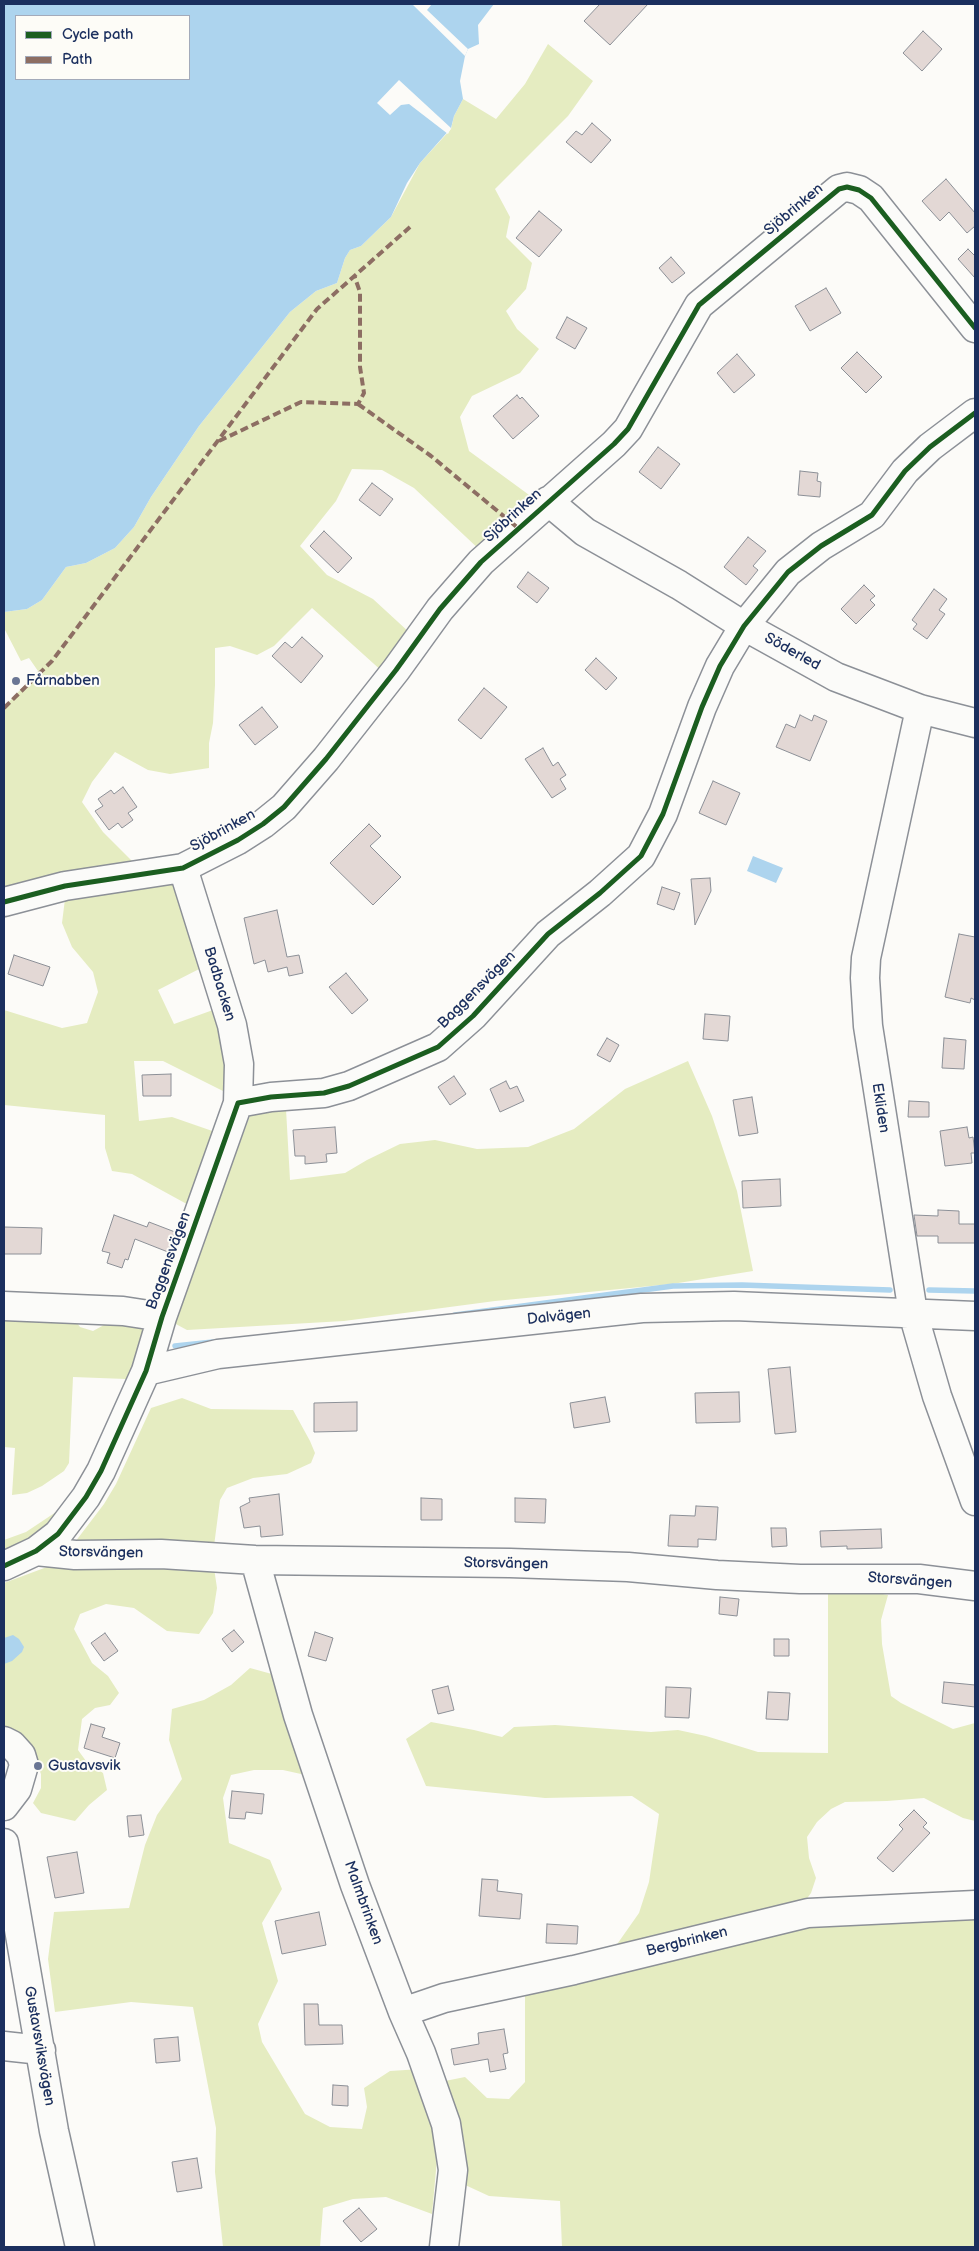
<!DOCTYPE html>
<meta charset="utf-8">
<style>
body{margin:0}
#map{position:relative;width:979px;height:2251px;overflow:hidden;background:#fcfbf8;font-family:"Balsamiq Sans",sans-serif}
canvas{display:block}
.frame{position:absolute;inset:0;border:5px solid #1b2f5e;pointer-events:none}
.legend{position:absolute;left:15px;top:15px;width:175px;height:65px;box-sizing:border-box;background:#fdfcf7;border:1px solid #a3aaba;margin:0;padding:6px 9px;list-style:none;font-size:15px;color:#1b2f5e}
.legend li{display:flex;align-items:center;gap:10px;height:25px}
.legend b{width:25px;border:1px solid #a3aaba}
</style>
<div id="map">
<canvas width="979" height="2251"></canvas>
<div class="frame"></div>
<ul class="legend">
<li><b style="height:6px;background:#1b5e20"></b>Cycle path</li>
<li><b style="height:6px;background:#8d6e63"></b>Path</li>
</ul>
</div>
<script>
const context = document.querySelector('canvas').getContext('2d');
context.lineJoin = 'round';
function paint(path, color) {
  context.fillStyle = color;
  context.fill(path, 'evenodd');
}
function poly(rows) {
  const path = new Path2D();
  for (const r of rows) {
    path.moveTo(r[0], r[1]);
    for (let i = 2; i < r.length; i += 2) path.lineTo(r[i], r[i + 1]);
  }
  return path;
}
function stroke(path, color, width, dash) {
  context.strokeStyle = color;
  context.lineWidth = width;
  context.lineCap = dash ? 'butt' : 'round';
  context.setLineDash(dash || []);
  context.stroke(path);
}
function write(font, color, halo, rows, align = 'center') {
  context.font = font + ' "Balsamiq Sans",sans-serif';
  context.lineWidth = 4;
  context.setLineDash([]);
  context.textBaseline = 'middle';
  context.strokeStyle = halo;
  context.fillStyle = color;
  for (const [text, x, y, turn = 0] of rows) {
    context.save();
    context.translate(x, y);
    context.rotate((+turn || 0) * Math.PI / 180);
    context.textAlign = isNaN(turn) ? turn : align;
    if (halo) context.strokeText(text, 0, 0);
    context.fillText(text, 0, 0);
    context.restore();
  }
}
paint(poly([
 [548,44,593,81,568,116,495,189,510,217,506,237,532,263,526,289,506,311,517,329,539,349,520,373,472,396,460,417,469,451,536,500,483,553,414,488,382,470,352,469,336,501,300,546,327,575,373,599,410,633,384,673,312,608,274,646,257,655,230,646,215,648,215,685,213,723,209,743,209,768,170,774,148,770,115,752,92,782,82,802,103,832,135,864,4,893,4,707,38,671,29,658,21,661,4,628,4,612,27,609,42,600,66,567,86,563,115,548,134,527,151,497,199,426,290,312,316,291,337,283,345,258,350,250,361,246,391,217,420,163,451,129,454,116,463,99,496,119,525,84],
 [171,874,207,965,158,990,174,1024,213,1010,221,1022,231,1095,163,1061,134,1061,139,1121,172,1117,221,1134,194,1208,132,1174,112,1171,105,1148,105,1115,4,1105,4,1010,62,1028,87,1023,98,992,93,972,72,947,62,923,66,891],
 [688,1061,712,1116,737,1191,753,1271,672,1284,495,1301,344,1321,187,1330,172,1322,251,1113,286,1109,290,1180,345,1173,367,1160,400,1144,435,1140,477,1149,528,1147,574,1129,625,1089],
 [4,1316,74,1319,80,1327,93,1331,115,1319,142,1325,146,1330,145,1340,126,1379,73,1377,69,1463,64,1471,42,1486,27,1493,12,1495,15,1448,4,1447],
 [182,1398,211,1409,293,1410,310,1441,315,1453,311,1463,287,1474,253,1478,227,1488,220,1500,214,1546,72,1546,104,1504,116,1484,151,1408],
 [68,1504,44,1534,4,1559,4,1540,26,1532],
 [55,1564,214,1568,217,1588,213,1613,199,1634,167,1631,134,1608,106,1604,80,1614,74,1629,92,1663,108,1676,119,1693,110,1705,95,1708,82,1719,78,1750,86,1761,103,1773,107,1790,89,1805,75,1821,41,1813,33,1803,41,1788,41,1774,33,1754,4,1736,4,1583],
 [857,1589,888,1595,881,1620,882,1644,891,1696,901,1703,953,1729,975,1723,975,1821,963,1818,924,1798,887,1801,845,1802,831,1809,817,1822,807,1837,809,1858,816,1878,811,1893,800,1908,975,1917,975,2247,562,2247,560,2201,489,2196,463,2184,445,2081,465,2077,487,2098,509,2099,525,2082,525,1990,613,1950,639,1913,649,1882,659,1814,632,1796,545,1798,426,1786,406,1739,431,1722,474,1730,502,1737,514,1727,555,1725,651,1732,678,1730,706,1736,758,1752,828,1753,828,1593],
 [250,1668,279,1676,310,1776,283,1770,254,1770,231,1775,223,1798,229,1843,270,1860,282,1889,262,1923,278,1981,258,2024,262,2042,305,2114,330,2127,362,2129,367,2107,364,2088,390,2071,421,2069,435,2117,437,2159,432,2214,386,2197,353,2199,323,2208,320,2247,223,2247,215,2172,216,2128,193,2007,131,2002,55,2012,48,1959,54,1912,129,1908,145,1845,157,1815,182,1779,169,1740,172,1709,204,1700,231,1685]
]), '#e5ecc1');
paint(poly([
 [4,4,494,4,478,25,479,44,468,49,465,56,460,81,463,99,454,116,451,128,420,163,407,183,391,217,361,246,350,250,345,258,337,283,316,291,290,312,199,426,151,497,134,527,115,548,86,563,66,567,42,600,27,609,4,612],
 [16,16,189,16,189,79,16,79],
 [753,856,783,868,776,883,747,871],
 [13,1635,19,1639,24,1647,22,1652,12,1661,4,1664,4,1638]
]), '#add4ee');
paint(poly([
 [412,4,432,4,427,10,468,49,465,56],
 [399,80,451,128,448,134,409,104,401,105,390,115,377,103]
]), '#fcfbf8');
stroke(poly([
 [929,1290,975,1291],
 [455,1315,673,1286,742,1285,890,1290],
 [175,1346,213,1342]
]), '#add4ee', 5.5);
const building = poly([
 [600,4,648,4,610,45,584,21,600,4],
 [923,31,942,49,922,71,903,53,923,31],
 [592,123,611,140,591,163,566,142,576,131,582,135,592,123],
 [946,179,975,213,975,226,967,233,949,212,940,221,922,201,946,179],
 [539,211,562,230,539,257,516,238,539,211],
 [968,249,975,256,975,278,958,259,968,249],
 [671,257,685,273,672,283,659,268,671,257],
 [826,288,841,313,810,331,795,306,826,288],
 [567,317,587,328,575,349,556,338,567,317],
 [857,352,882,377,866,393,841,368,857,352],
 [737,354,755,375,734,393,717,373,737,354],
 [517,395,520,399,522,397,539,416,513,439,493,416,517,395],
 [658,447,680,464,661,489,639,472,658,447],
 [800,471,818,473,817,481,821,482,820,497,798,495,800,471],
 [372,483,393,499,380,516,359,500,372,483],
 [324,531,352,558,338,573,310,546,324,531],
 [748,537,766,551,753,566,758,570,746,585,724,567,748,537],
 [528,572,549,588,537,603,517,587,528,572],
 [864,585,875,596,870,600,875,605,856,624,841,609,864,585],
 [934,589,947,599,939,610,945,614,927,639,913,629,917,624,912,620,934,589],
 [302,637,323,656,301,683,272,656,285,642,292,648,302,637],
 [596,658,617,678,606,690,585,670,596,658],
 [484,688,507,707,481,739,458,720,484,688],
 [262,707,278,727,255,745,239,725,262,707],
 [800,715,812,721,814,715,827,721,810,761,776,747,786,724,795,728,800,715],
 [543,748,553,766,558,762,566,775,560,779,566,789,552,798,525,759,543,748],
 [713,781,740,793,726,825,699,813,713,781],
 [123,787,137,807,128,813,133,820,122,828,118,823,109,830,95,811,103,806,98,799,111,790,114,794,123,787],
 [369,824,381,836,370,846,401,877,373,905,330,863,369,824],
 [710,878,711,891,695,925,691,879,710,878],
 [662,887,680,893,674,910,657,904,662,887],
 [277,910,287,957,299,955,303,973,289,976,287,967,268,972,265,960,254,964,244,918,277,910],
 [959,934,975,937,975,1000,971,998,970,1003,945,997,959,934],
 [14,955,50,967,43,986,8,974,14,955],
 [346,973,368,1000,352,1014,329,987,346,973],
 [705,1014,730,1016,728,1041,703,1039,705,1014],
 [607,1038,619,1045,610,1062,597,1055,607,1038],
 [944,1038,966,1040,964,1069,942,1068,944,1038],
 [171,1074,171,1096,143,1096,142,1075,171,1074],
 [454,1076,466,1094,450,1105,438,1087,454,1076],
 [506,1081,510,1089,517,1086,524,1101,500,1112,490,1089,506,1081],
 [752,1097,758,1133,739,1136,733,1100,752,1097],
 [909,1101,929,1102,929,1117,908,1117,909,1101],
 [335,1127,337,1153,326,1154,327,1162,305,1164,305,1156,295,1156,293,1130,335,1127],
 [967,1127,969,1138,973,1137,975,1153,971,1153,972,1163,945,1166,940,1131,967,1127],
 [780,1179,781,1206,743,1208,742,1181,780,1179],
 [938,1210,959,1211,959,1224,975,1224,975,1243,938,1243,938,1236,917,1236,914,1215,938,1216,938,1210],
 [114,1215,147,1227,149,1222,175,1232,168,1252,135,1239,128,1260,125,1259,122,1268,107,1263,110,1253,102,1251,114,1215],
 [4,1227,42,1228,41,1254,4,1254,4,1227],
 [790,1367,796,1432,775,1434,768,1369,790,1367],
 [739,1392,740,1422,696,1423,695,1393,739,1392],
 [605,1397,610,1422,574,1428,570,1403,605,1397],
 [357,1402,357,1431,314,1432,314,1403,357,1402],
 [279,1494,283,1535,261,1537,260,1526,244,1528,240,1507,250,1502,249,1498,279,1494],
 [421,1498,442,1499,442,1520,421,1520,421,1498],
 [515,1498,546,1499,545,1523,515,1522,515,1498],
 [696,1506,718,1507,716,1540,698,1539,698,1547,668,1546,670,1515,695,1516,696,1506],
 [771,1528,786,1528,787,1546,772,1547,771,1528],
 [881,1529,882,1548,847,1549,847,1546,821,1547,820,1531,881,1529],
 [720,1597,739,1599,737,1616,719,1614,720,1597],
 [234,1630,244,1642,232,1652,222,1639,234,1630],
 [315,1632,333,1638,326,1661,308,1656,315,1632],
 [105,1633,118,1651,104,1661,91,1643,105,1633],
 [774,1639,789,1639,789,1656,774,1656,774,1639],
 [944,1682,975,1685,975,1707,942,1703,944,1682],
 [448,1686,454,1710,438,1714,432,1690,448,1686],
 [666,1687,691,1688,689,1718,665,1717,666,1687],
 [768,1692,790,1693,788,1720,766,1719,768,1692],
 [91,1724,105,1728,102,1737,120,1743,115,1758,84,1748,91,1724],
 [232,1791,264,1794,262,1814,246,1812,245,1819,229,1818,232,1791],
 [914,1810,927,1823,923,1827,930,1833,893,1872,877,1858,903,1829,899,1825,914,1810],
 [141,1815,144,1835,129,1837,127,1816,141,1815],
 [77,1852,84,1893,55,1898,47,1857,77,1852],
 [482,1879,498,1880,497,1891,522,1894,520,1919,479,1916,482,1879],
 [319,1912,326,1945,282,1954,275,1921,319,1912],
 [547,1924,578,1926,577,1944,546,1943,547,1924],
 [304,2004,318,2004,319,2025,342,2025,343,2044,305,2045,304,2004],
 [504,2029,508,2053,503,2054,506,2069,490,2072,488,2059,454,2065,451,2049,479,2044,478,2033,504,2029],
 [178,2037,180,2061,156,2063,154,2039,178,2037],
 [333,2085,348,2086,348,2106,332,2105,333,2085],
 [197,2158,202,2188,177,2192,172,2162,197,2158],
 [359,2208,377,2229,361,2242,343,2221,359,2208]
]);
paint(building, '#e3d8d5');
stroke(building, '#8c9097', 1);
const minor = poly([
 [548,501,585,532,679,585,744,626,836,677,920,709,975,723],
 [920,709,866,958,865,978,868,1026,913,1313,937,1396,975,1501],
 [183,868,232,1025,239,1064,238,1103],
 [4,902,65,886,183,868,238,840,263,824,284,807,326,759,396,670,440,609,481,562,614,444,628,429,699,305,839,189,847,187,859,190,871,198,975,328],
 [4,1306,123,1311,162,1317],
 [146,1371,218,1354,642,1308,734,1306,975,1316],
 [36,1551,75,1555,161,1554,255,1560,510,1563,628,1567,717,1575,800,1579,919,1579,975,1586],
 [255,1560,298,1715,355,1885,403,2012,421,2053,446,2124,453,2170,444,2247],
 [4,1566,36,1551,58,1534,86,1497,101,1471,146,1371,162,1317,238,1103,271,1097,324,1093,349,1086,438,1047,473,1016,548,934,600,893,641,856,663,814,702,707,720,666,744,626,788,572,821,546,872,515,905,471,930,447,975,413],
 [4,1741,12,1745,21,1755,24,1765,17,1789,4,1806],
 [4,1843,54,2131,80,2247],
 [403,2012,444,1998,574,1970,808,1913,975,1905],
 [4,2046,41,2050]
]);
stroke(minor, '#8c9097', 31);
stroke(minor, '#fbfbf9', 28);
stroke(poly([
 [358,404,431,456,518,528],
 [219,441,301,402,358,404,364,393,360,367,360,292,354,275],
 [4,708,52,661,317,309,410,227]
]), '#8d6e63', 4, [8, 4]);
stroke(poly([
 [4,902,65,886,183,868,238,840,263,824,284,807,326,759,396,670,440,609,481,562,614,444,628,429,699,305,839,189,847,187,859,190,871,198,975,328],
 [4,1566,36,1551,58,1534,86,1497,101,1471,146,1371,162,1317,238,1103,271,1097,324,1093,349,1086,438,1047,473,1016,548,934,600,893,641,856,663,814,702,707,720,666,744,626,788,572,821,546,872,515,905,471,930,447,975,413]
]), '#1b5e20', 5);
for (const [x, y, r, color] of [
 [16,681,5,"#6a7694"],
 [38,1766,5,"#6a7694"]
]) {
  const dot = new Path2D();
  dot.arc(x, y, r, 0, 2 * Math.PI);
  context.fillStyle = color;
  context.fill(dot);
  stroke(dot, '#fdfcf7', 2);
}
write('15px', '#1b2f5e', '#fdfcf7', [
 ["Sjöbrinken",794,210,-40],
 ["Sjöbrinken",513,516,-42],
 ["Söderled",792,652,29],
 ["Sjöbrinken",223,831,-29],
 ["Badbacken",219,984,73],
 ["Baggensvägen",477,990,-45],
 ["Ekliden",880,1108,81],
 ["Baggensvägen",169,1261,-70],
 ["Dalvägen",559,1317,-6],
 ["Storsvängen",101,1553,1],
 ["Storsvängen",506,1564,1],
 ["Storsvängen",910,1581,4],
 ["Malmbrinken",363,1903,70],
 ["Bergbrinken",687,1942,-14],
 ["Gustavsviksvägen",39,2046,80]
]);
write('15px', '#1b2f5e', '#fdfcf7', [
 ["Fårnabben",26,681],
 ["Gustavsvik",48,1766]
], 'left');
</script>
